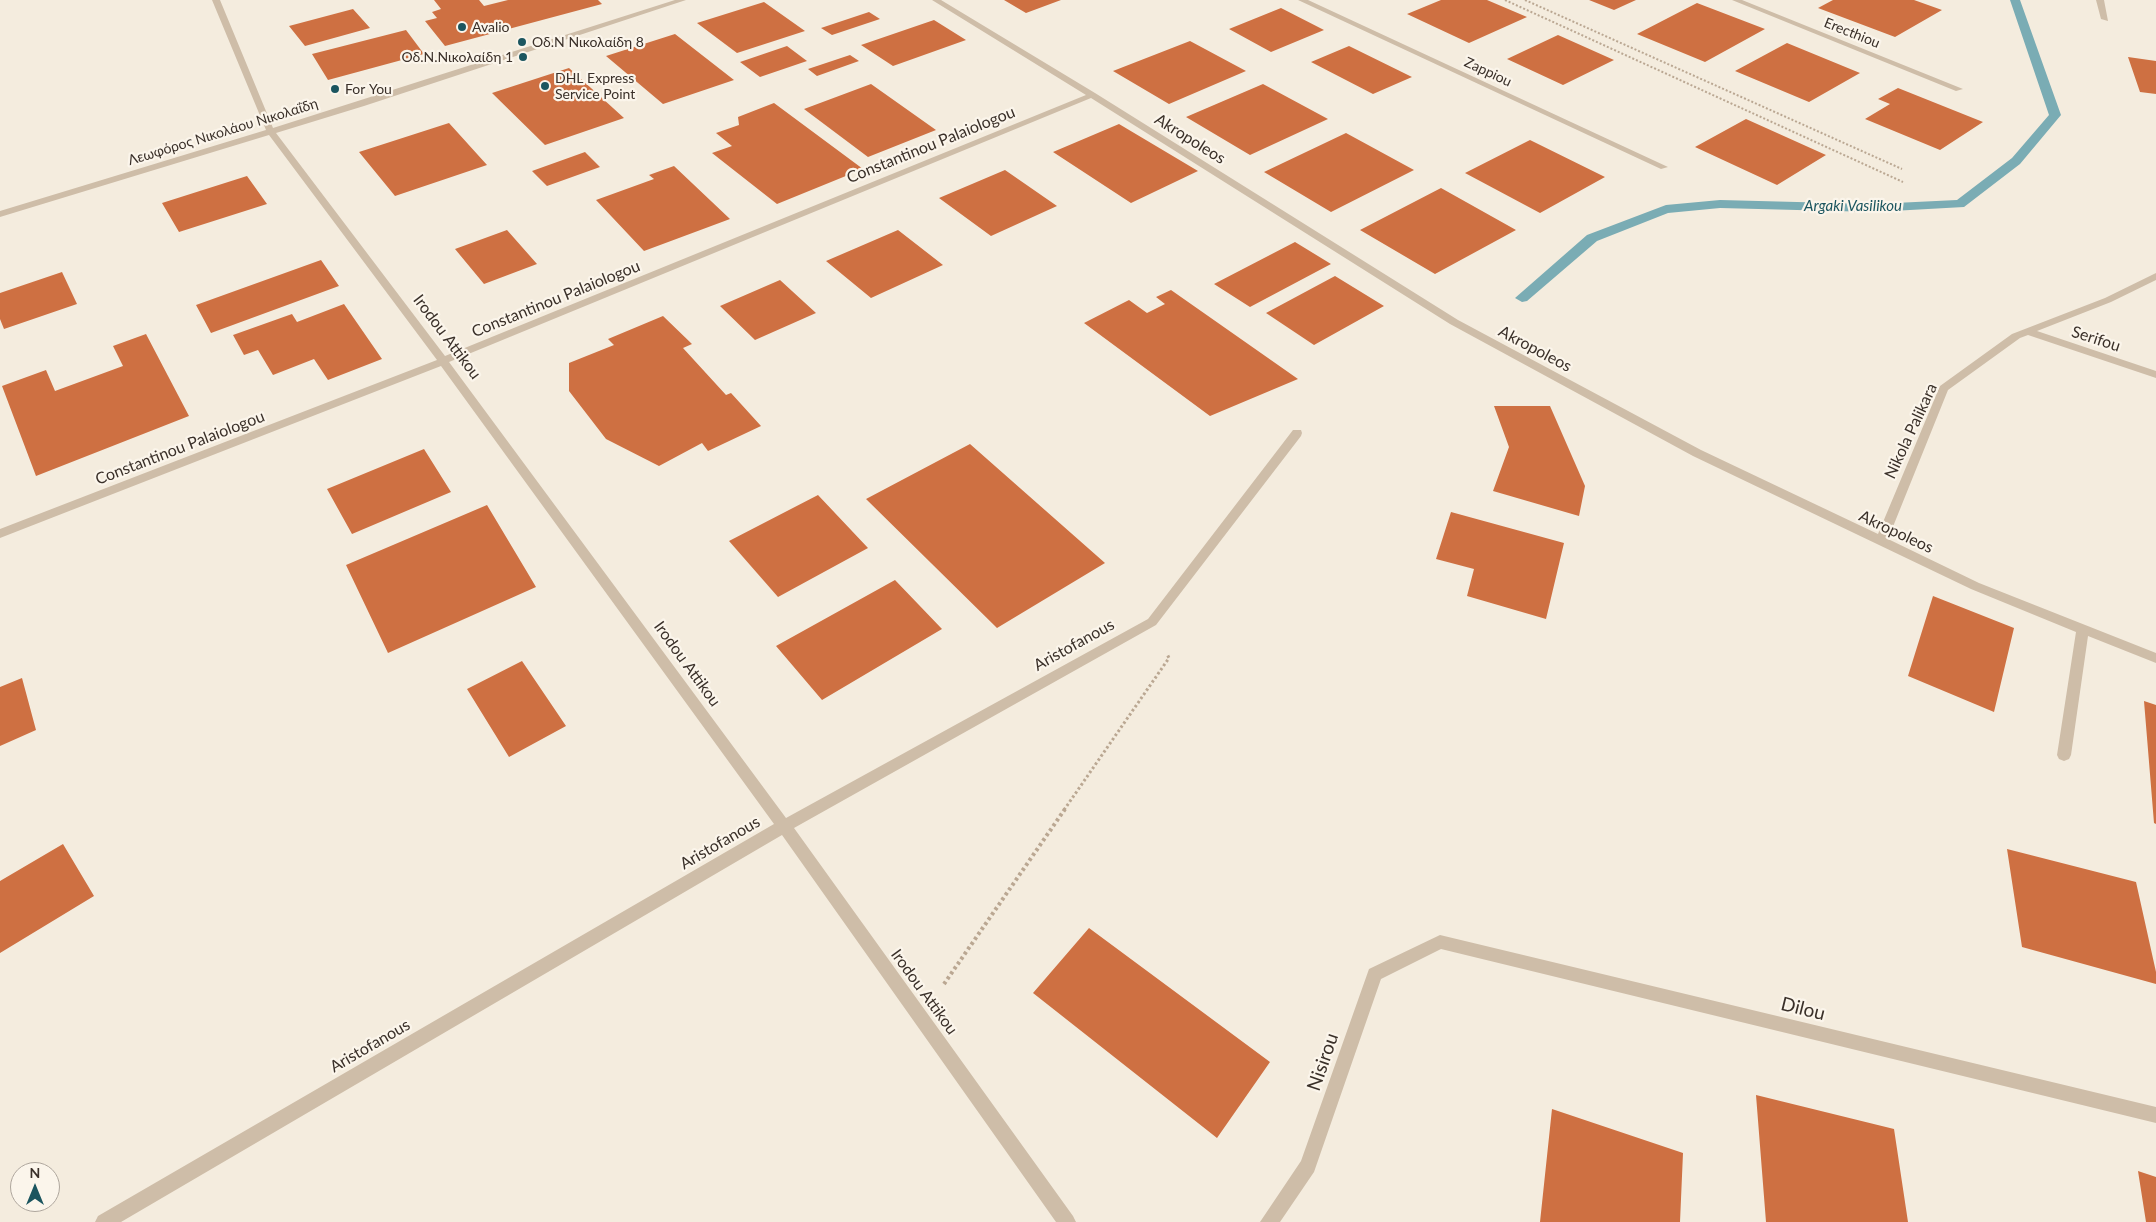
<!DOCTYPE html>
<meta charset="utf-8">
<style>
body{margin:0}
#map{position:relative;width:2156px;height:1222px;overflow:hidden;background:#f4ecde;font-family:Lato,sans-serif}
canvas{display:block}
.north{position:absolute;left:10px;top:1162px;width:50px;height:50px;box-sizing:border-box;background:#fbf5eb;border:1px solid #aea69d;border-radius:50%;rotate:0deg;font-size:14px;font-weight:700;line-height:20px;text-align:center;color:#3a3029}
.north::after{content:'';display:block;margin:auto;width:18px;height:22px;background:#1b555f;clip-path:polygon(50% 0,100% 100%,50% 72%,0 100%)}
</style>
<div id="map">
<canvas width="2156" height="1222"></canvas>
<div class="north">N</div>
</div>
<script>
const context = document.querySelector('canvas').getContext('2d');
context.lineJoin = 'round';
function poly(rows) {
  const path = new Path2D();
  for (const r of rows) {
    path.moveTo(r[0], r[1]);
    for (let i = 2; i < r.length; i += 2) path.lineTo(r[i], r[i + 1]);
  }
  return path;
}
function paint(path, color) {
  context.fillStyle = color;
  context.fill(path, 'evenodd');
}
function stroke(path, color, width, dash) {
  context.strokeStyle = color;
  context.lineWidth = width;
  context.lineCap = dash ? 'butt' : 'round';
  context.setLineDash(dash || []);
  context.stroke(path);
}
function write(font, color, halo, rows, align = 'center') {
  context.font = font + ' Lato,sans-serif';
  context.lineWidth = 4.5;
  context.setLineDash([]);
  context.textBaseline = 'middle';
  context.strokeStyle = halo;
  context.fillStyle = color;
  for (const [text, x, y, turn = 0] of rows) {
    context.save();
    context.translate(x, y);
    context.rotate((+turn || 0) * Math.PI / 180);
    context.textAlign = isNaN(turn) ? turn : align;
    if (halo) context.strokeText(text, 0, 0);
    context.fillText(text, 0, 0);
    context.restore();
  }
}
paint(poly([
 [2010,0,2020,0,2061,115,2020,164,1964,207,1874,212,1720,208,1668,213,1597,241,1527,301,1522,302,1515,298,1587,235,1666,205,1720,200,1874,204,1957,200,2012,158,2049,115,2010,0]
]), '#7aacb4');
paint(poly([
 [434,0,479,0,484,6,508,0,598,0,602,4,445,46,425,21,437,18,432,12,441,9],
 [1004,0,1061,0,1026,13],
 [1441,0,1487,0,1527,17,1469,43,1407,14],
 [1589,0,1636,0,1614,10],
 [1833,0,1914,0,1942,10,1895,37,1818,8],
 [764,2,805,31,737,53,697,23],
 [1697,3,1765,29,1705,62,1637,34],
 [1281,8,1324,30,1271,52,1229,29],
 [353,9,370,28,305,46,289,26],
 [869,12,880,19,832,35,821,28],
 [934,20,966,40,893,66,861,45],
 [406,30,424,54,328,80,312,54],
 [675,34,734,80,663,104,606,56],
 [1558,35,1614,60,1563,85,1507,59],
 [1190,41,1246,71,1169,104,1113,71],
 [1787,43,1860,73,1809,102,1735,71],
 [787,46,807,61,760,77,740,62],
 [1349,46,1412,77,1373,94,1311,62],
 [850,55,859,61,817,76,808,69],
 [2128,57,2156,61,2156,94,2140,92],
 [569,68,624,118,545,145,492,93],
 [871,84,936,130,868,157,804,109],
 [1263,84,1328,119,1250,155,1186,117],
 [1898,88,1983,122,1940,150,1865,119,1890,104,1878,99],
 [774,103,863,169,777,204,712,153,732,146,716,133,739,125,738,117],
 [1746,119,1826,155,1777,185,1695,147],
 [449,123,487,165,395,196,359,152],
 [1119,124,1198,171,1131,203,1053,152],
 [1346,133,1414,170,1331,212,1264,172],
 [1530,140,1605,177,1540,213,1465,173],
 [585,152,600,167,547,186,532,171],
 [674,166,730,219,644,251,596,200,654,179,649,175],
 [1005,170,1057,206,991,236,939,198],
 [247,176,267,204,179,232,162,203],
 [1441,188,1516,230,1435,274,1360,230],
 [507,230,537,264,484,284,455,249],
 [898,230,943,265,871,298,826,261],
 [1295,242,1331,264,1250,307,1214,284],
 [321,260,339,286,211,333,196,305],
 [62,272,77,304,4,329,0,319,0,293],
 [1335,276,1384,306,1314,345,1266,313],
 [780,280,816,313,755,340,720,306],
 [1171,290,1298,379,1210,416,1084,323,1129,300,1147,313,1165,304,1156,297],
 [344,304,382,359,328,380,314,359,273,375,258,350,244,355,233,335,292,314,297,322],
 [663,316,692,344,683,348,726,395,731,393,761,426,708,451,702,443,659,466,606,439,569,391,569,363,614,345,608,339],
 [146,334,189,416,36,476,2,386,46,370,55,391,123,366,113,346],
 [1494,406,1550,406,1585,486,1579,516,1493,491,1509,447],
 [970,444,1105,563,997,628,866,499],
 [424,449,451,492,352,534,327,489],
 [818,495,868,548,778,597,729,541],
 [487,505,536,587,388,653,346,565],
 [1451,512,1564,543,1546,619,1467,596,1474,569,1436,559],
 [895,580,942,629,822,700,776,646],
 [1933,596,2014,628,1994,712,1908,676],
 [522,661,566,726,509,757,467,689],
 [22,678,36,730,0,746,0,687],
 [2144,701,2156,705,2156,824,2154,823],
 [63,844,94,896,0,953,0,881],
 [2007,849,2136,882,2156,972,2156,984,2022,947],
 [1089,928,1270,1062,1217,1138,1033,993],
 [1756,1095,1894,1129,1908,1222,1766,1222],
 [1552,1109,1683,1153,1680,1222,1540,1222],
 [2138,1171,2156,1177,2156,1222,2146,1222]
]), '#ce7042');
stroke(poly([
 [1505,0,1903,182],
 [1525,0,1902,169]
]), '#baa792', 2, [2, 2]);
stroke(poly([
 [1064,810,1169,658,1167,654]
]), '#baa792', 3, [2.5, 2.5]);
stroke(poly([
 [944,984,1065,809]
]), '#baa792', 4, [3, 3]);
paint(poly([
 [212,0,220,0,273,128,675,0,686,0,364,106,276,133,445,356,1086,95,932,0,941,0,1095,93,1458,320,1701,450,1878,534,1940,386,2012,334,2105,298,2156,273,2156,280,2111,302,2037,331,2156,371,2156,378,2028,335,2020,338,1948,390,1888,539,1979,583,2156,653,2156,663,2088,636,2071,755,2069,759,2064,761,2059,759,2057,755,2076,632,1971,589,1693,456,1450,324,1091,98,449,362,786,818,1148,619,1293,430,1301,430,1302,433,1301,436,1156,625,794,828,1073,1216,1076,1222,1056,1222,782,835,121,1222,95,1222,98,1216,774,824,441,366,0,538,0,529,437,360,269,135,0,217,0,211,266,130,212,0],
 [1298,0,1308,0,1668,167,1661,169,1298,0],
 [1732,0,1742,0,1963,89,1956,91,1732,0],
 [2096,0,2104,0,2108,21,2101,19,2096,0],
 [1440,935,2156,1107,2156,1123,1441,949,1381,979,1314,1172,1280,1222,1260,1222,1301,1161,1369,969,1440,935]
]), '#cebda8');
for (const [x, y, r, color] of [
 [462,27,5,"#1b555f"],
 [522,42,5,"#1b555f"],
 [523,57,5,"#1b555f"],
 [545,86,5,"#1b555f"],
 [335,89,5,"#1b555f"]
]) {
  const dot = new Path2D();
  dot.arc(x, y, r, 0, 2 * Math.PI);
  context.fillStyle = color;
  context.fill(dot);
  stroke(dot, '#fbf5eb', 2);
}
write('14px', '#3a3029', '#fbf5eb', [
 ["Avalio",472,27],
 ["Οδ.Ν Νικολαίδη 8",532,42],
 ["Οδ.Ν.Νικολαίδη 1",513,57,"right"],
 ["DHL Express",555,78],
 ["Service Point",555,94],
 ["For You",345,89]
], 'left');
write('14px', '#3a3029', '#fbf5eb', [
 ["Erecthiou",1852,33,22],
 ["Zappiou",1488,72,25],
 ["Λεωφόρος Νικολάου Νικολαΐδη",223,132,-17]
]);
write('italic 15px', '#1b555f', '#fbf5eb', [
 ["Argaki Vasilikou",1853,206]
]);
write('16px', '#3a3029', '#fbf5eb', [
 ["Akropoleos",1190,139,32],
 ["Constantinou Palaiologou",931,145,-22],
 ["Constantinou Palaiologou",556,299,-22],
 ["Irodou Attikou",447,337,53],
 ["Serifou",2096,339,18],
 ["Akropoleos",1535,349,28],
 ["Nikola Palikara",1911,431,-65],
 ["Constantinou Palaiologou",180,448,-21],
 ["Akropoleos",1896,532,25],
 ["Aristofanous",1074,645,-29],
 ["Irodou Attikou",687,664,54],
 ["Aristofanous",720,843,-30],
 ["Irodou Attikou",924,992,54],
 ["Aristofanous",370,1046,-30]
]);
write('19px', '#3a3029', '#fbf5eb', [
 ["Dilou",1803,1009,14],
 ["Nisirou",1323,1062,-71]
]);
</script>
